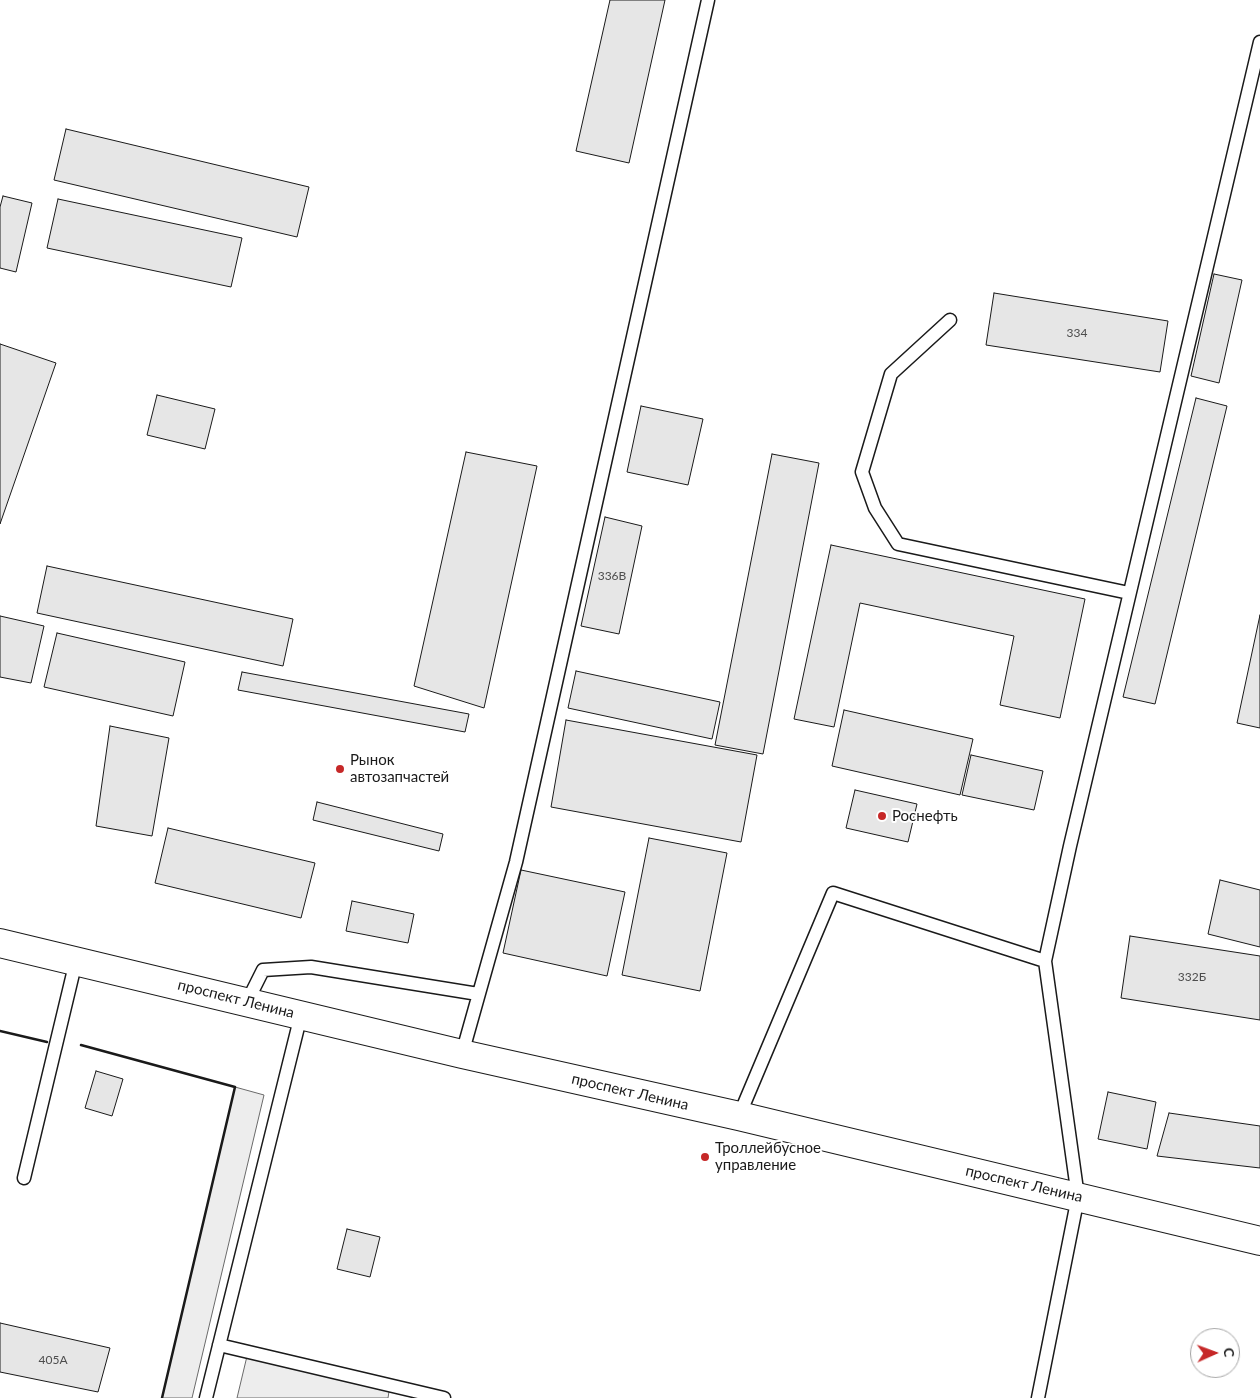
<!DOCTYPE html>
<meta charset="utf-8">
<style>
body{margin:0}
#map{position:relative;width:1260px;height:1398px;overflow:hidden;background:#fff;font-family:Lato,sans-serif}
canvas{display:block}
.north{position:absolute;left:1190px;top:1328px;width:50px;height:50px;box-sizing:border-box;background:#fff;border:1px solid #a3a3a3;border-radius:50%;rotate:88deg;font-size:14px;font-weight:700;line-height:20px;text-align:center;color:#1a1a1a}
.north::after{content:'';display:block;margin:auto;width:18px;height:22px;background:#c62828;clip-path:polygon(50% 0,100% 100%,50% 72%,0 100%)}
</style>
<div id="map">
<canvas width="1260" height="1398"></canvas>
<div class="north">С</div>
</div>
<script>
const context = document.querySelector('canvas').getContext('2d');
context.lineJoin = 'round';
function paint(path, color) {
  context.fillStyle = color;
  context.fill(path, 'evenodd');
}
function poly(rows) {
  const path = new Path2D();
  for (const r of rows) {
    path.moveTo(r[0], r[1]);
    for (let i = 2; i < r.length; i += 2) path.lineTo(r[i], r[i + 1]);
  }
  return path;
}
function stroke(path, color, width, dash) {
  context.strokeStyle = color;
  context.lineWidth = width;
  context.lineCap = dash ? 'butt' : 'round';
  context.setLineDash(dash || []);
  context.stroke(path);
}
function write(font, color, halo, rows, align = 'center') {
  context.font = font + ' Lato,sans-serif';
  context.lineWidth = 4;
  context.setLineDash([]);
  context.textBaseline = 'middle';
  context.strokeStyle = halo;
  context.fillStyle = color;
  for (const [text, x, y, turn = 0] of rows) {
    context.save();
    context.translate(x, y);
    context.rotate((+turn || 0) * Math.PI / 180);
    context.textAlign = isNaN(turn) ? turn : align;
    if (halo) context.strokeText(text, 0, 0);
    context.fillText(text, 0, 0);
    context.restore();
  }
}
const built = poly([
 [235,1087,264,1095,192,1398,162,1398,235,1087],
 [248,1352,390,1385,388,1398,237,1398,248,1352]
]);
paint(built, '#ededed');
stroke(built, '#6a6a6a', 1);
const building = poly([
 [610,0,665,0,629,163,576,151,610,0],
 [66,129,309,187,297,237,54,180,66,129],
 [3,196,32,203,16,272,0,268,0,207,3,196],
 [58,199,242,238,231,287,47,248,58,199],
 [1214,274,1242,280,1219,383,1191,376,1214,274],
 [994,293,1168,321,1160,372,986,345,994,293],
 [0,344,56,363,0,524,0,344],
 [157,395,215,409,205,449,147,435,157,395],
 [1196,398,1227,406,1155,704,1123,697,1196,398],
 [641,406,703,419,688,485,627,472,641,406],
 [466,452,537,466,484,708,414,686,466,452],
 [772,454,819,463,763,754,715,745,772,454],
 [605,517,642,526,619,634,581,626,605,517],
 [831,545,1085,599,1060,718,1000,705,1014,636,860,603,834,727,794,719,831,545],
 [47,566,293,619,283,666,37,613,47,566],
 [1260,615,1260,728,1237,723,1260,615],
 [0,616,44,626,31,683,0,677,0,616],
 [57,633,185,662,173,716,44,687,57,633],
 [576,671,720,702,712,739,568,708,576,671],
 [242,672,469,714,465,732,238,690,242,672],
 [844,710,973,739,960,795,832,766,844,710],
 [566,720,757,755,741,842,551,807,566,720],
 [110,726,169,738,152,836,96,826,110,726],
 [971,755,1043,771,1034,810,962,795,971,755],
 [855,790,917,804,908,842,846,828,855,790],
 [317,802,443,834,439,851,313,820,317,802],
 [168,828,315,863,301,918,155,883,168,828],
 [649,838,727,853,700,991,622,975,649,838],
 [521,870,625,892,607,976,503,953,521,870],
 [1220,880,1260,890,1260,947,1208,934,1220,880],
 [352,901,414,914,408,943,346,931,352,901],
 [1130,936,1260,956,1260,1020,1121,998,1130,936],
 [96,1071,123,1079,112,1116,85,1108,96,1071],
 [1108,1092,1156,1102,1147,1149,1098,1139,1108,1092],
 [1169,1113,1260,1126,1260,1168,1157,1156,1169,1113],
 [347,1229,380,1237,370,1277,337,1269,347,1229],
 [0,1323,110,1348,98,1392,0,1372,0,1323]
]);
paint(building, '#e6e6e6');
stroke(building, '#1a1a1a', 1);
const lane = poly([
 [950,320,891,374,862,472,875,508,898,544,1129,593],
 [247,1002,263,970,311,967,478,994],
 [462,1054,516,862,708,0],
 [739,1116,833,893,1045,961],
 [24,1178,76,961],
 [219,1345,444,1398],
 [206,1398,301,1015],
 [1038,1398,1078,1197,1045,961,1070,846,1260,42]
]);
const primary = poly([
 [0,943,462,1054,739,1116,1260,1241]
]);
stroke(lane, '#1a1a1a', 15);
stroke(primary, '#1a1a1a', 30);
stroke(lane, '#fff', 12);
stroke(primary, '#fff', 28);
stroke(poly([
 [0,1031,47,1042],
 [81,1045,235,1087,162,1398]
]), '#1a1a1a', 2.5);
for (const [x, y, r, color] of [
 [340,769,5,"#c62828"],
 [882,816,5,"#c62828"],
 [705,1157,5,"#c62828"]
]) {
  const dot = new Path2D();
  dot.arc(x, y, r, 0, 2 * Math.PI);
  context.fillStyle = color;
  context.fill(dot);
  stroke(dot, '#fff', 2);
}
write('12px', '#4d4d4d', null, [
 ["334",1077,333],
 ["336В",612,576],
 ["332Б",1192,977],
 ["405А",53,1360]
]);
write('15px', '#1a1a1a', '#fff', [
 ["Рынок",350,760],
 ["автозапчастей",350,777],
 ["Роснефть",892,816],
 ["Троллейбусное",715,1148],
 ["управление",715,1165]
], 'left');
write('15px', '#1a1a1a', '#fff', [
 ["проспект Ленина",236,999,14],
 ["проспект Ленина",630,1092,13],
 ["проспект Ленина",1024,1184,13]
]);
</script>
